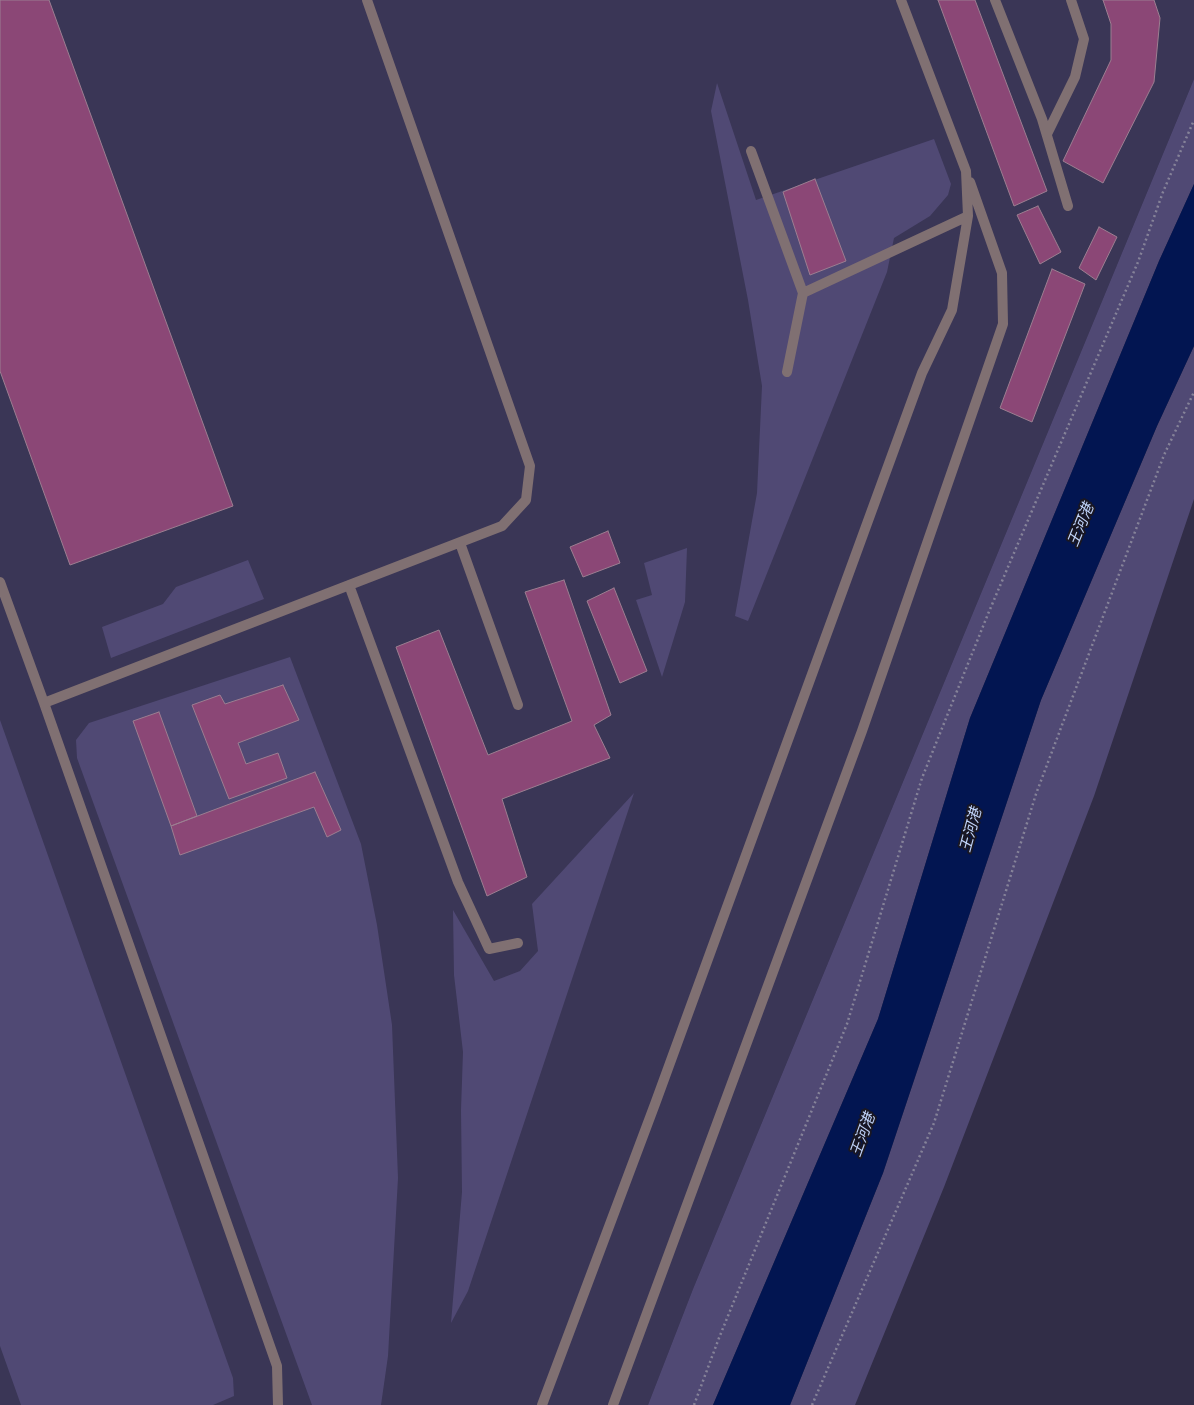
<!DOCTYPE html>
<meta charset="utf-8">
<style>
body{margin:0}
canvas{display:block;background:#312d47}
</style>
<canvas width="1194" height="1405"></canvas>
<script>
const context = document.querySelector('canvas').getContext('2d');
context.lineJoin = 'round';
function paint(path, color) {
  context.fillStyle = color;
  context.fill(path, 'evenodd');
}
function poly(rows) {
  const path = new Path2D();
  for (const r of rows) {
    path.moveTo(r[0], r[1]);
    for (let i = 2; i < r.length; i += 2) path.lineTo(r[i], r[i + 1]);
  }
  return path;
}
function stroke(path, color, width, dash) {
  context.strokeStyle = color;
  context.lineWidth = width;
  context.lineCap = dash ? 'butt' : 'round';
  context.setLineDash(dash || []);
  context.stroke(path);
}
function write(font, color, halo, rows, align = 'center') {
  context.font = font + ' Raleway,"Noto Sans SC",sans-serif';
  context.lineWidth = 4;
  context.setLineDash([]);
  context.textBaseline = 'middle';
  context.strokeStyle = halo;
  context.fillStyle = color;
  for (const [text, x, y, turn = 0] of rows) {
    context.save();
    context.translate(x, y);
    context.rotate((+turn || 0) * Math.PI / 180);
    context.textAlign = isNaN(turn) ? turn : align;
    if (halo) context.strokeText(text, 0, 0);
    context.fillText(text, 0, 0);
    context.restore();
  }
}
paint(poly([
 [0,0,1194,0,1194,79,693,1289,648,1405,0,1405]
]), '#3a3656');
paint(poly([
 [1194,79,1194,184,1159,261,970,718,878,1019,713,1405,648,1405,693,1289],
 [717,83,756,200,934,139,951,184,948,195,930,216,894,238,887,272,748,621,735,616,757,493,762,386,748,300,711,111],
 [1194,346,1194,499,1094,796,944,1187,855,1405,790,1405,883,1173,1041,700,1157,426],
 [687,548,685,602,662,677,636,600,652,595,644,563],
 [248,560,264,599,111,658,102,627,163,604,176,587],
 [290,657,361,844,377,925,392,1025,398,1178,388,1356,381,1405,312,1405,77,758,76,740,89,723],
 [0,720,233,1378,234,1396,213,1405,21,1405,0,1346],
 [634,793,468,1291,451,1323,462,1192,461,1110,463,1052,454,975,453,910,494,981,520,971,538,951,532,904]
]), '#504974');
paint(poly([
 [1194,184,1194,346,1157,426,1041,700,883,1173,790,1405,713,1405,878,1019,970,718,1159,261]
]), '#021551');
const building = poly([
 [0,0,49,0,233,506,70,565,0,371,0,0],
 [938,0,975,0,1047,191,1014,206,938,0],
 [1103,0,1154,0,1160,18,1154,82,1103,183,1063,161,1111,60,1111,24,1103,0],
 [815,179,846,261,810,275,783,192,815,179],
 [1038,206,1061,252,1040,264,1017,215,1038,206],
 [1099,227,1117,237,1096,280,1079,268,1099,227],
 [1052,269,1085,284,1032,422,1000,408,1052,269],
 [608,531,620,563,583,577,570,547,608,531],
 [564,580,611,715,594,725,610,758,502,799,527,877,487,896,396,647,439,630,488,755,572,721,525,592,564,580],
 [614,588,647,671,620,683,587,601,614,588],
 [283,685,299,720,238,743,246,764,278,753,287,778,229,799,192,705,220,695,225,704,283,685],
 [159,712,197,816,171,826,133,721,159,712],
 [315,772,341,830,327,837,314,807,180,855,171,826,315,772]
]);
paint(building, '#8b4776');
stroke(building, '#9c7e91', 1);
stroke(poly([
 [694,1405,719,1338,847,1024,922,778,988,614,1138,262,1163,192,1194,120],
 [812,1405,934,1123,1036,794,1164,455,1194,392]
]), '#868399', 2.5, [2, 3]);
stroke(poly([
 [995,0,1042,119,1068,206],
 [1047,134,1075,77,1084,39,1071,0],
 [751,151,803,293,968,216],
 [787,372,803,293],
 [460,543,518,705],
 [0,582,44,703,277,1366,278,1405],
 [349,585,458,882,489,949,518,943],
 [44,703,502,526,526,500,530,466,367,0],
 [542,1405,655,1104,922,373,952,310,968,216,966,171,901,0],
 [613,1405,862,731,1003,324,1002,273,970,182]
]), '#807072', 10);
write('italic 15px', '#c1d4fa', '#191723', [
 ["王河港",1081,525,-68],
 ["王河港",971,830,-75],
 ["王河港",863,1135,-70]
]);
</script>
